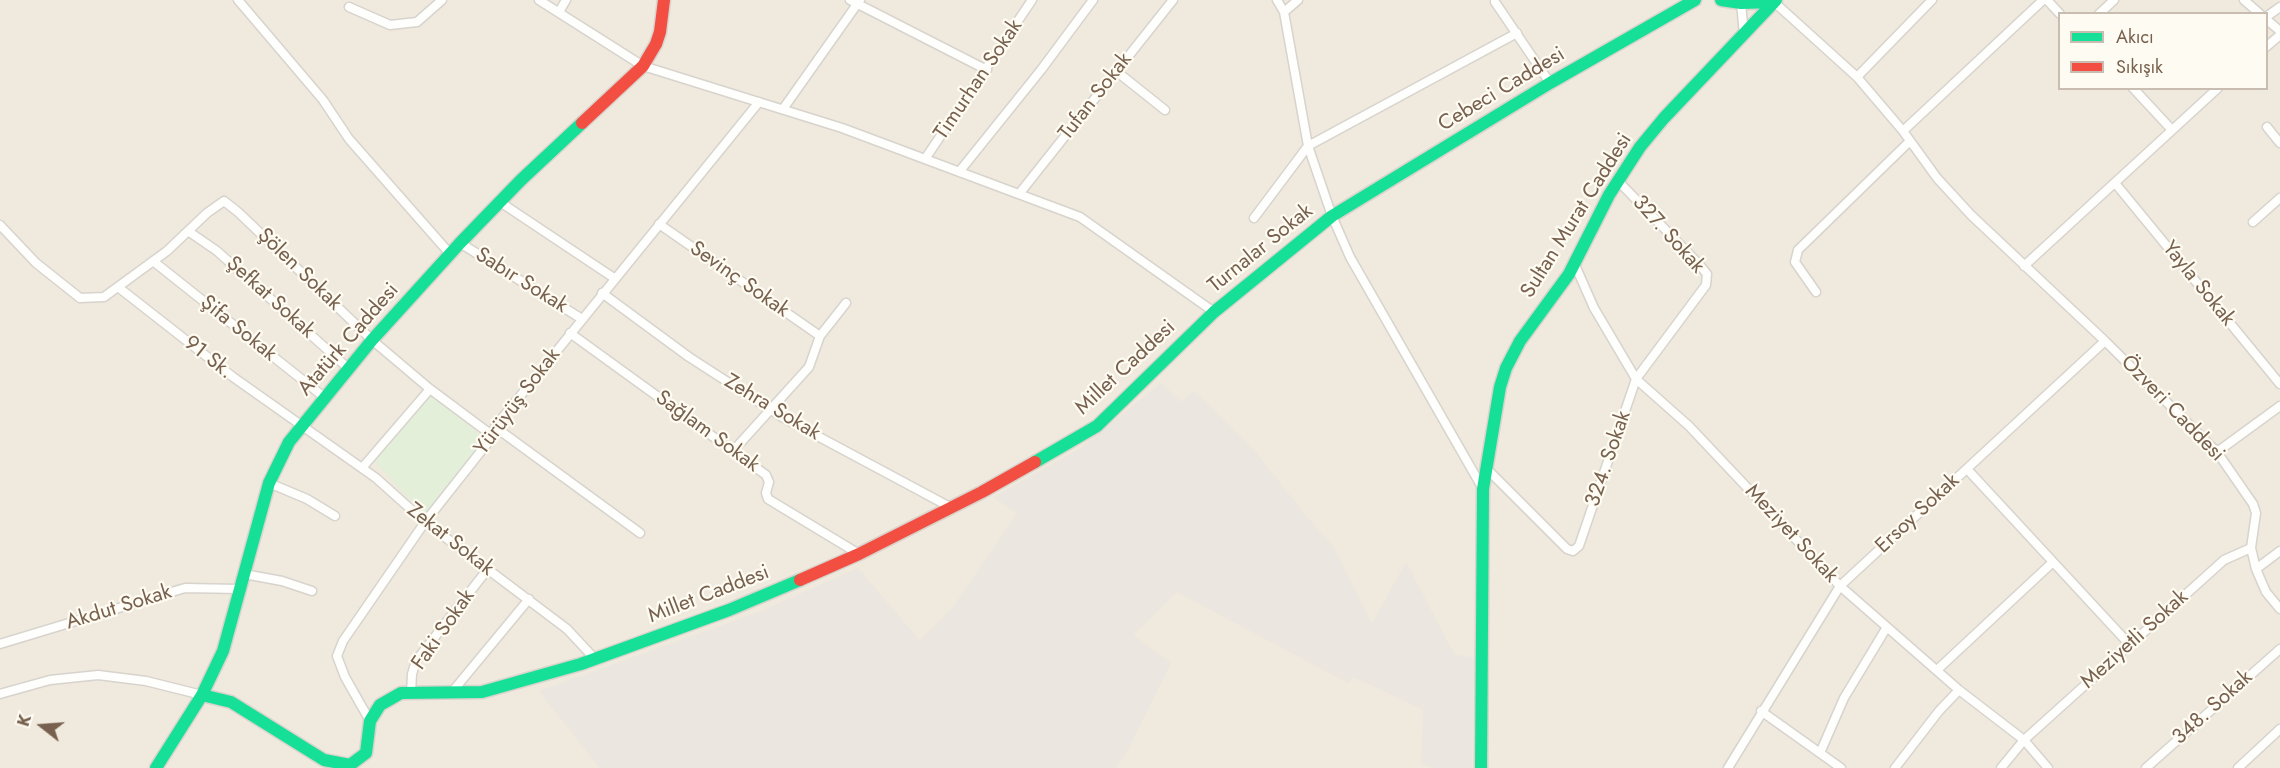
<!DOCTYPE html>
<meta charset="utf-8">
<style>
body{margin:0}
#map{position:relative;width:2280px;height:768px;overflow:hidden;background:#f8f6ef;font-family:Jost,sans-serif}
canvas{display:block}
.legend{position:absolute;left:2058px;top:12px;width:210px;height:78px;box-sizing:border-box;background:#fefbf2;border:2px solid #c8bdb0;margin:0;padding:8px 10px;list-style:none;font-size:18px;color:#77614e}
.legend li{display:flex;align-items:center;gap:12px;height:30px}
.legend b{width:30px;border:2px solid #c8bdb0}
.north{position:absolute;left:12px;top:696px;width:60px;height:60px;-webkit-text-stroke:4px #fefbf2;paint-order:stroke;rotate:287deg;font-size:16px;font-weight:700;line-height:24px;text-align:center;color:#77614e}
.north::after{content:'';display:block;margin:auto;width:21px;height:27px;background:#77614e;clip-path:polygon(50% 0,100% 100%,50% 72%,0 100%)}
</style>
<div id="map">
<canvas width="2280" height="768"></canvas>
<ul class="legend">
<li><b style="height:8px;background:#16e098"></b>Akıcı</li>
<li><b style="height:8px;background:#f24e42"></b>Sıkışık</li>
</ul>
<div class="north">K</div>
</div>
<script>
const context = document.querySelector('canvas').getContext('2d');
context.lineJoin = 'round';
function paint(path, color) {
  context.fillStyle = color;
  context.fill(path, 'evenodd');
}
function poly(rows) {
  const path = new Path2D();
  for (const r of rows) {
    path.moveTo(r[0], r[1]);
    for (let i = 2; i < r.length; i += 2) path.lineTo(r[i], r[i + 1]);
  }
  return path;
}
function stroke(path, color, width, dash) {
  context.strokeStyle = color;
  context.lineWidth = width;
  context.lineCap = dash ? 'butt' : 'round';
  context.setLineDash(dash || []);
  context.stroke(path);
}
function write(font, color, halo, rows, align = 'center') {
  context.font = font + ' Jost,sans-serif';
  context.lineWidth = 4.5;
  context.setLineDash([]);
  context.textBaseline = 'middle';
  context.strokeStyle = halo;
  context.fillStyle = color;
  for (const [text, x, y, turn = 0] of rows) {
    context.save();
    context.translate(x, y);
    context.rotate((+turn || 0) * Math.PI / 180);
    context.textAlign = isNaN(turn) ? turn : align;
    if (halo) context.strokeText(text, 0, 0);
    context.fillText(text, 0, 0);
    context.restore();
  }
}
paint(poly([
 [0,0,2280,0,2280,768,0,768],
 [2060,14,2266,14,2266,88,2060,88]
]), '#f0e9dd');
paint(poly([
 [1161,383,1181,402,1194,391,1255,451,1301,510,1334,548,1372,624,1406,562,1454,654,1474,658,1472,768,1433,768,1421,764,1423,710,1354,677,1348,683,1177,592,1133,635,1171,663,1129,748,1116,768,600,768,539,691,759,612,858,568,920,641,954,606,1017,513,993,497,1081,448]
]), '#ebe6df');
paint(poly([
 [431,392,486,440,424,515,373,460]
]), '#e4efda');
const street = poly([
 [238,0,323,100,349,139,451,255],
 [539,0,643,66,842,128,1080,217,1214,312],
 [850,0,987,70],
 [1277,0,1284,12,1308,146,1332,216,1350,257,1483,489],
 [2047,0,2060,14],
 [2244,0,2260,14],
 [1495,2,1550,83],
 [1774,2,1857,77,1932,0],
 [1741,3,1744,35],
 [349,7,390,25,417,22,442,0],
 [559,12,566,0],
 [1284,12,1298,0],
 [2099,14,2114,0],
 [2266,17,2280,7],
 [2266,19,2280,31],
 [2266,47,2280,35],
 [1116,71,1165,110],
 [1857,77,1903,131,2043,0],
 [2133,88,2172,130],
 [783,109,860,0],
 [2267,127,2280,143],
 [1903,131,1937,178,1971,215,2105,341,2217,452,2253,504,2256,513,2251,548,2256,569,2266,592,2280,609],
 [925,159,1032,0],
 [959,172,1041,70,1093,0],
 [2115,183,2280,384],
 [1019,194,1173,0],
 [500,202,614,278],
 [1254,218,1308,146,1517,33],
 [2253,222,2280,198],
 [659,224,820,336],
 [0,225,36,263,80,298,104,297,167,251,207,213,224,201,238,212,372,340,430,389,493,436],
 [188,231,217,251,349,369],
 [460,243,582,319],
 [153,261,324,397],
 [1575,265,1594,308,1636,379,1689,426,1840,586,1959,690,2024,740,2048,768],
 [2024,266,2218,88],
 [118,287,233,377,376,478,425,522,567,629,595,659],
 [1816,292,1795,262,1798,250,1910,141],
 [602,293,689,357,782,417,950,507],
 [570,333,766,475,769,482,766,493,768,499,859,554],
 [495,427,640,533],
 [733,451,809,367,820,336,846,303],
 [2217,452,2280,406],
 [362,468,430,389],
 [1486,468,1567,549,1573,551,1579,546,1636,379,1706,285,1707,274,1698,263,1618,181],
 [1967,469,2130,645],
 [269,483,307,499,335,516],
 [2256,569,2280,551],
 [244,574,282,581,312,591],
 [0,644,185,588,240,589],
 [1937,670,2053,562],
 [452,692,529,599],
 [411,693,412,674,416,661,487,570],
 [0,694,50,680,98,675,146,681,202,695],
 [1761,711,1841,768],
 [370,721,345,677,337,656,343,641,425,522,493,436,495,427,759,102],
 [1820,753,1844,698,1887,627],
 [1728,768,1840,586,2105,341],
 [1895,768,1939,711,1959,690],
 [2001,768,2024,740,2224,560,2251,548],
 [2146,768,2280,649],
 [2238,768,2280,729]
]);
const fast = poly([
 [1721,0,1741,3,1774,2],
 [1035,462,1097,426,1214,312,1332,216,1550,83,1695,0],
 [202,695,231,702,324,760,350,765,366,753,370,721,380,705,401,693,482,692,581,664,729,610,800,580],
 [156,768,202,695,223,651,269,483,289,442,372,340,460,243,521,180,582,123],
 [1481,768,1483,489,1500,387,1506,368,1520,341,1569,274,1609,195,1640,147,1664,118,1776,0]
]);
const jam = poly([
 [582,123,643,66,656,44,660,32,664,0],
 [800,580,859,554,982,492,1035,462]
]);
stroke(street, '#d7d3cd', 11);
stroke(fast, '#d8d3cc', 15);
stroke(jam, '#d8d3cc', 15);
stroke(street, '#fefefd', 8);
stroke(fast, '#16e098', 12);
stroke(jam, '#f24e42', 12);
write('21px', '#77614e', '#fefbf2', [
 ["Timurhan Sokak",979,80,-56],
 ["Cebeci Caddesi",1502,90,-31],
 ["Tufan Sokak",1096,97,-52],
 ["Sultan Murat Caddesi",1577,216,-58],
 ["327. Sokak",1668,235,48],
 ["Turnalar Sokak",1261,249,-39],
 ["Şölen Sokak",299,270,44],
 ["Sevinç Sokak",739,280,35],
 ["Sabır Sokak",521,281,32],
 ["Yayla Sokak",2198,284,51],
 ["Şefkat Sokak",270,298,42],
 ["Şifa Sokak",238,329,39],
 ["Atatürk Caddesi",349,340,-49],
 ["91 Sk.",208,358,38],
 ["Millet Caddesi",1126,368,-43],
 ["Yürüyüş Sokak",518,402,-53],
 ["Zehra Sokak",772,408,31],
 ["Özveri Caddesi",2172,409,46],
 ["Sağlam Sokak",707,432,36],
 ["324. Sokak",1609,459,-71],
 ["Ersoy Sokak",1918,514,-43],
 ["Meziyet Sokak",1791,534,47],
 ["Zekat Sokak",450,540,38],
 ["Millet Caddesi",709,595,-21],
 ["Akdut Sokak",119,608,-17],
 ["Faki Sokak",444,630,-55],
 ["Meziyetli Sokak",2135,640,-42],
 ["348. Sokak",2213,708,-42]
]);
</script>
